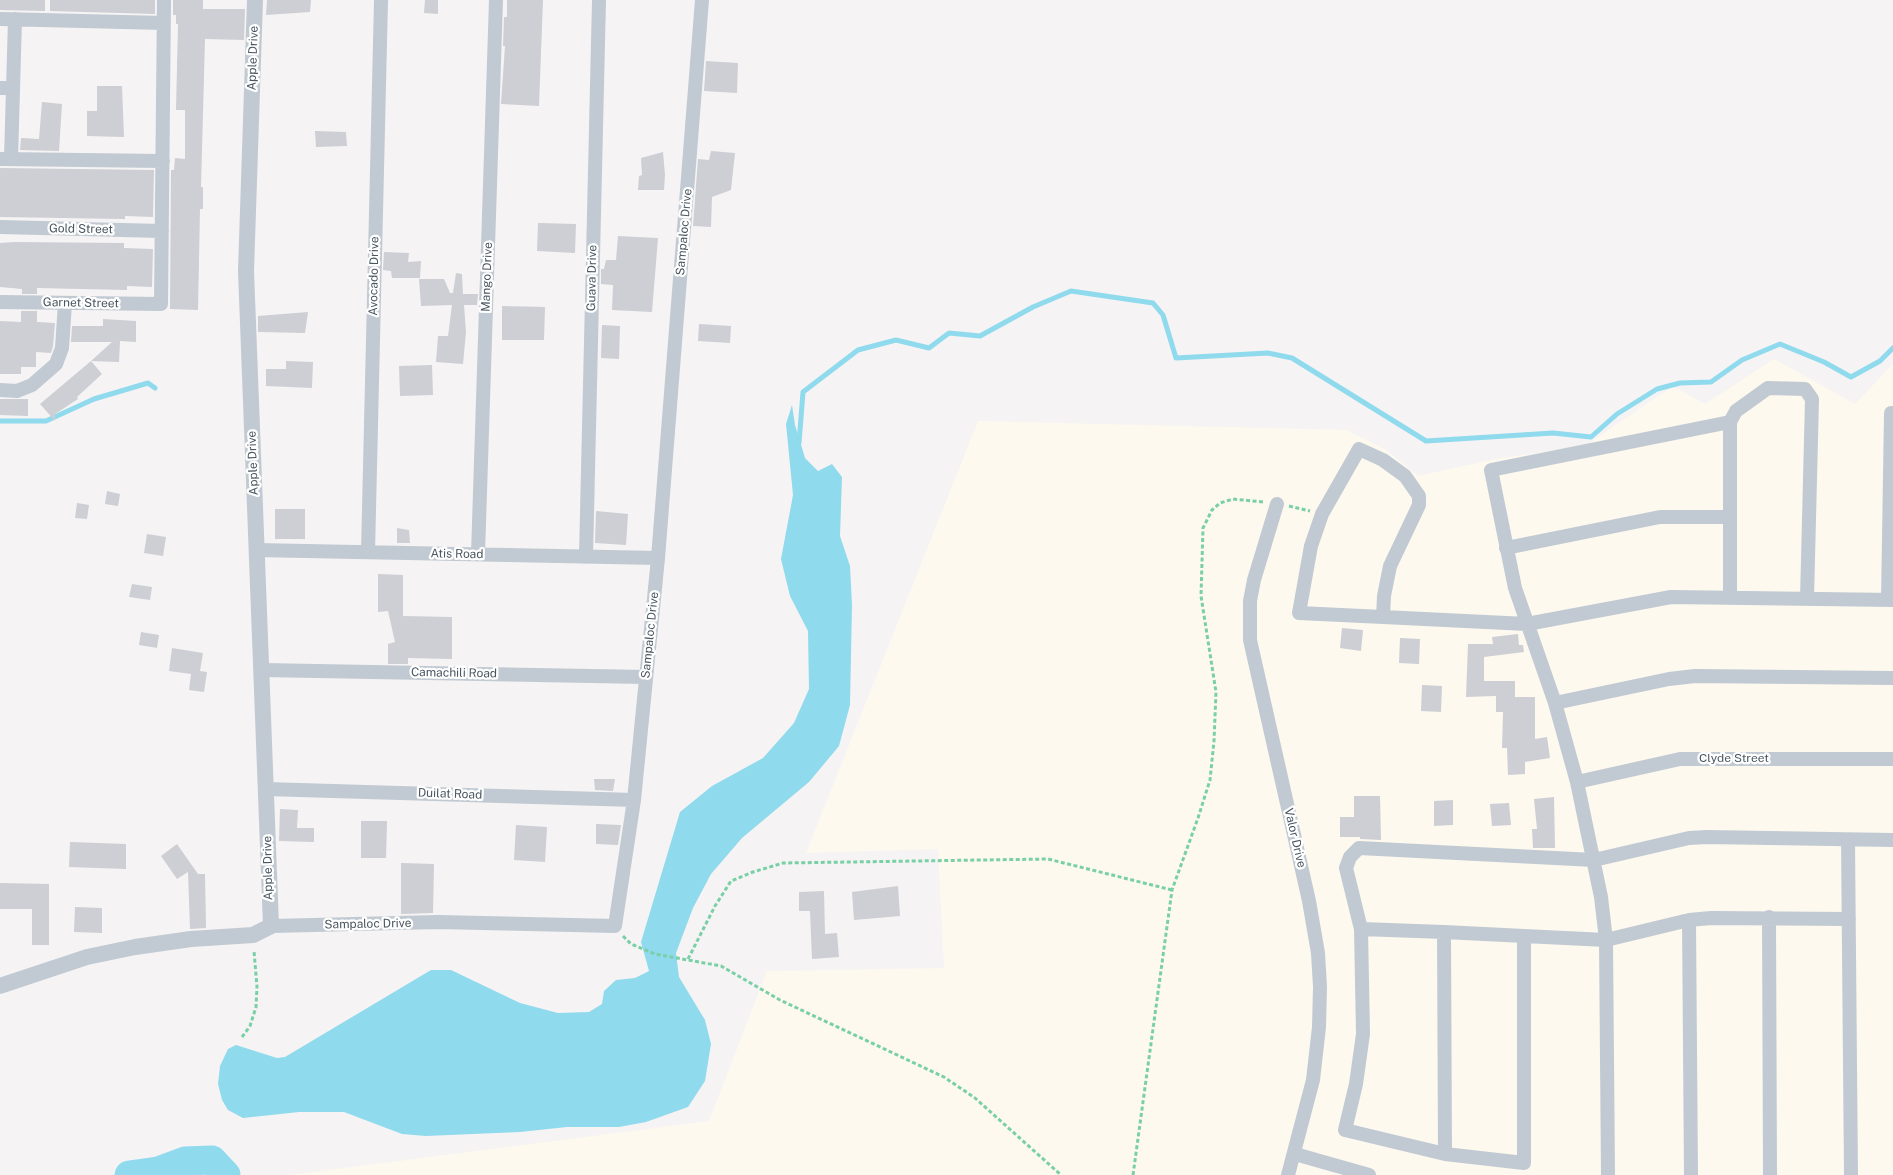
<!DOCTYPE html>
<style>
body{margin:0}
canvas{display:block;background:#f5f3f3}
</style>
<canvas width="1893" height="1175"></canvas>
<script>
const context = document.querySelector('canvas').getContext('2d');
context.lineJoin = 'round';
function paint(path, color) {
  context.fillStyle = color;
  context.fill(path, 'evenodd');
}
function poly(rows) {
  const path = new Path2D();
  for (const r of rows) {
    path.moveTo(r[0], r[1]);
    for (let i = 2; i < r.length; i += 2) path.lineTo(r[i], r[i + 1]);
  }
  return path;
}
function stroke(path, color, width, dash) {
  context.strokeStyle = color;
  context.lineWidth = width;
  context.lineCap = dash ? 'butt' : 'round';
  context.setLineDash(dash || []);
  context.stroke(path);
}
function write(font, color, halo, rows, align = 'center') {
  context.font = font + ' "Public Sans",sans-serif';
  context.lineWidth = 4.5;
  context.setLineDash([]);
  context.textBaseline = 'middle';
  context.strokeStyle = halo;
  context.fillStyle = color;
  for (const [text, x, y, turn = 0] of rows) {
    context.save();
    context.translate(x, y);
    context.rotate((+turn || 0) * Math.PI / 180);
    context.textAlign = isNaN(turn) ? turn : align;
    if (halo) context.strokeText(text, 0, 0);
    context.fillText(text, 0, 0);
    context.restore();
  }
}
paint(poly([
 [1774,359,1855,404,1893,364,1893,1175,290,1175,709,1121,767,971,944,968,938,849,806,853,978,421,1346,430,1385,449,1418,476,1495,459,1585,446,1673,386,1705,404]
]), '#fdf9ef');
paint(poly([
 [792,405,795,425,805,458,818,471,832,464,842,477,840,536,850,566,852,605,850,705,839,746,809,782,742,838,711,874,693,908,676,953,679,977,705,1020,711,1044,705,1081,688,1107,646,1122,619,1127,567,1127,520,1132,426,1136,402,1134,344,1112,299,1112,243,1118,228,1110,222,1100,218,1084,220,1066,228,1049,236,1045,277,1058,285,1057,431,970,451,970,520,1003,558,1013,589,1012,602,1004,604,991,616,980,635,978,649,971,641,942,680,812,712,786,763,758,794,723,809,689,808,631,790,596,781,559,793,495,786,424]
]), '#90daee');
stroke(poly([
 [0,421,46,421,94,399,148,383,155,388],
 [799,443,803,392,858,350,896,340,929,348,949,333,980,336,1033,307,1071,291,1153,303,1163,315,1176,358,1268,353,1292,358,1426,441,1553,433,1591,437,1617,414,1657,389,1680,383,1711,382,1742,360,1780,344,1824,362,1851,377,1880,361,1893,348]
]), '#90daee', 5);
stroke(poly([
 [129,1175,158,1171,185,1161,212,1160,226,1175]
]), '#90daee', 29);
paint(poly([
 [0,0,45,0,45,11,0,10],
 [50,0,155,0,155,14,50,11],
 [173,0,203,0,203,9,245,9,244,40,205,39,201,187,203,187,203,209,200,209,198,310,170,309,171,170,174,170,175,158,185,159,185,110,176,110,178,24,176,24,176,15,173,15],
 [267,0,311,0,310,12,266,15],
 [425,0,438,0,438,14,424,13],
 [507,0,543,0,539,106,501,104,505,46,503,46,504,17,507,17],
 [706,61,738,63,737,93,704,91],
 [97,86,122,86,124,137,87,136,87,111,97,111],
 [42,102,62,104,59,151,20,150,21,138,39,139],
 [315,131,346,132,347,146,316,147],
 [711,151,735,153,731,190,712,197,711,227,693,226,698,159,709,160],
 [663,152,665,175,664,190,638,190,639,176,642,175,641,158],
 [0,168,154,170,153,217,125,216,125,219,0,217],
 [538,223,576,224,575,253,537,251],
 [618,236,658,238,652,312,612,310,613,285,601,284,601,269,604,269,606,260,616,260],
 [14,242,124,243,124,248,153,249,152,287,127,286,127,290,37,288,37,294,22,294,22,289,0,287,0,243],
 [384,252,409,253,408,262,421,261,420,278,392,278,391,271,383,270],
 [456,273,462,274,463,294,478,294,477,305,464,305,466,332,463,364,436,362,438,336,448,336,452,305,421,306,419,279,444,279,450,293,453,293],
 [502,306,545,307,544,340,502,340],
 [21,311,37,311,37,322,55,323,53,346,51,353,36,352,36,367,21,367,21,374,0,374,0,321,21,322],
 [308,312,305,333,258,332,258,316],
 [103,319,136,321,136,342,120,341,119,362,91,361,112,342,71,342,72,326,103,326],
 [699,324,731,326,730,343,698,341],
 [602,325,620,326,619,359,601,358],
 [91,361,102,374,77,397,78,399,55,414,55,421,40,404],
 [286,361,313,362,312,388,266,386,266,369,286,369],
 [432,365,433,395,400,396,399,366],
 [0,399,28,399,28,416,0,415],
 [107,491,120,494,118,506,105,504],
 [77,503,89,505,87,519,75,518],
 [275,509,305,509,305,539,275,539],
 [596,511,628,514,626,545,595,543],
 [397,528,409,530,410,543,397,543],
 [147,534,166,537,163,556,144,553],
 [378,574,403,575,403,616,452,617,452,659,408,658,408,664,388,664,388,644,395,642,388,611,378,612],
 [132,584,152,587,150,600,129,597],
 [1342,628,1363,630,1361,651,1340,648],
 [141,632,159,635,157,648,139,645],
 [1518,634,1519,645,1523,645,1524,652,1484,657,1484,681,1515,681,1515,697,1535,697,1535,739,1547,737,1550,758,1525,762,1525,774,1508,775,1507,748,1502,748,1503,712,1496,712,1496,696,1466,697,1468,644,1493,644,1492,637],
 [1400,638,1420,639,1419,664,1399,663],
 [172,648,203,653,200,671,207,672,204,692,189,690,191,674,169,671],
 [1422,685,1442,686,1441,712,1421,711],
 [594,779,615,779,613,791,595,790],
 [1354,796,1380,796,1381,840,1360,839,1360,837,1340,837,1340,817,1354,817],
 [1554,797,1555,848,1533,848,1532,829,1537,829,1534,799],
 [1453,800,1453,825,1434,826,1434,801],
 [1509,803,1511,825,1492,826,1490,804],
 [280,809,298,810,297,828,314,828,314,842,279,841],
 [361,821,387,821,386,858,361,858],
 [596,824,621,825,618,845,596,844],
 [516,825,547,827,545,862,514,860],
 [70,842,126,844,126,869,69,867],
 [177,844,198,874,205,874,206,928,190,929,188,872,177,879,161,856],
 [401,863,434,864,433,913,401,914],
 [0,883,49,884,49,945,32,945,32,909,0,909],
 [898,886,900,916,854,920,852,892],
 [824,891,825,934,837,933,839,957,812,959,810,911,799,911,799,892],
 [75,907,102,908,102,933,74,932]
]), '#cdcfd5');
stroke(poly([
 [1289,506,1310,511],
 [623,936,631,944,655,954,721,966,780,1000,944,1077,975,1098,1061,1175],
 [688,959,715,906,731,881,753,872,783,863,1048,859,1172,890],
 [242,1037,250,1026,256,1007,257,987,254,951],
 [1133,1175,1172,890,1198,818,1210,780,1214,741,1216,692,1201,596,1203,528,1212,510,1220,503,1233,499,1263,502]
]), '#7ad0a6', 3, [4, 2.5]);
stroke(poly([
 [0,19,164,23],
 [0,88,13,88],
 [0,159,163,161],
 [11,159,15,19],
 [0,227,162,231],
 [0,302,161,304,164,0],
 [0,390,17,391,32,385,56,364,62,348,65,303],
 [1277,504,1254,580,1250,601,1250,640,1309,901,1318,953,1320,987,1319,1027,1313,1080,1288,1175],
 [1506,548,1660,517,1730,517],
 [256,550,658,558],
 [368,552,381,0],
 [478,554,496,0],
 [586,556,599,0],
 [1730,597,1730,422,1736,411,1768,388,1805,389,1812,399,1807,599],
 [1888,600,1891,413,1893,413],
 [1383,617,1299,613,1311,546,1322,514,1359,449,1383,460,1405,476,1419,496,1419,505,1390,566,1384,596,1383,617,1527,624,1671,597,1893,600],
 [262,670,646,677],
 [1555,703,1669,679,1695,676,1893,678],
 [1577,782,1680,759,1893,759],
 [266,789,634,800],
 [1848,840,1851,1175],
 [1769,917,1770,1175],
 [1689,920,1691,1175],
 [271,926,439,922,615,926,634,800,658,558,702,0],
 [1361,929,1346,868,1350,857,1359,848,1594,860,1689,838,1707,837,1893,840],
 [1444,932,1445,1154],
 [1524,936,1524,1163,1445,1154,1345,1130,1356,1084,1363,1034,1361,929,1444,932,1524,936,1606,940,1689,920,1711,918,1849,919],
 [1295,1154,1369,1175],
 [1608,1175,1606,940,1601,897,1577,782,1555,703,1515,588,1491,470,1730,422]
]), '#c1cad2', 14);
stroke(poly([
 [0,986,87,957,135,947,191,939,253,935,271,926,246,271,255,0]
]), '#c1cad2', 16);
write('12px', '#4a5661', '#fff', [
 ["Apple Drive",253,58,-88],
 ["Gold Street",81,229,1],
 ["Sampaloc Drive",684,232,-85],
 ["Avocado Drive",374,276,-89],
 ["Mango Drive",487,277,-88],
 ["Guava Drive",592,278,-89],
 ["Garnet Street",81,303,1],
 ["Apple Drive",253,463,-92],
 ["Atis Road",457,554,1],
 ["Sampaloc Drive",650,635,-84],
 ["Camachili Road",454,673,1],
 ["Clyde Street",1734,758],
 ["Duilat Road",450,794,2],
 ["Valor Drive",1295,838,77],
 ["Apple Drive",268,868,-91],
 ["Sampaloc Drive",368,924,-1]
]);
</script>
